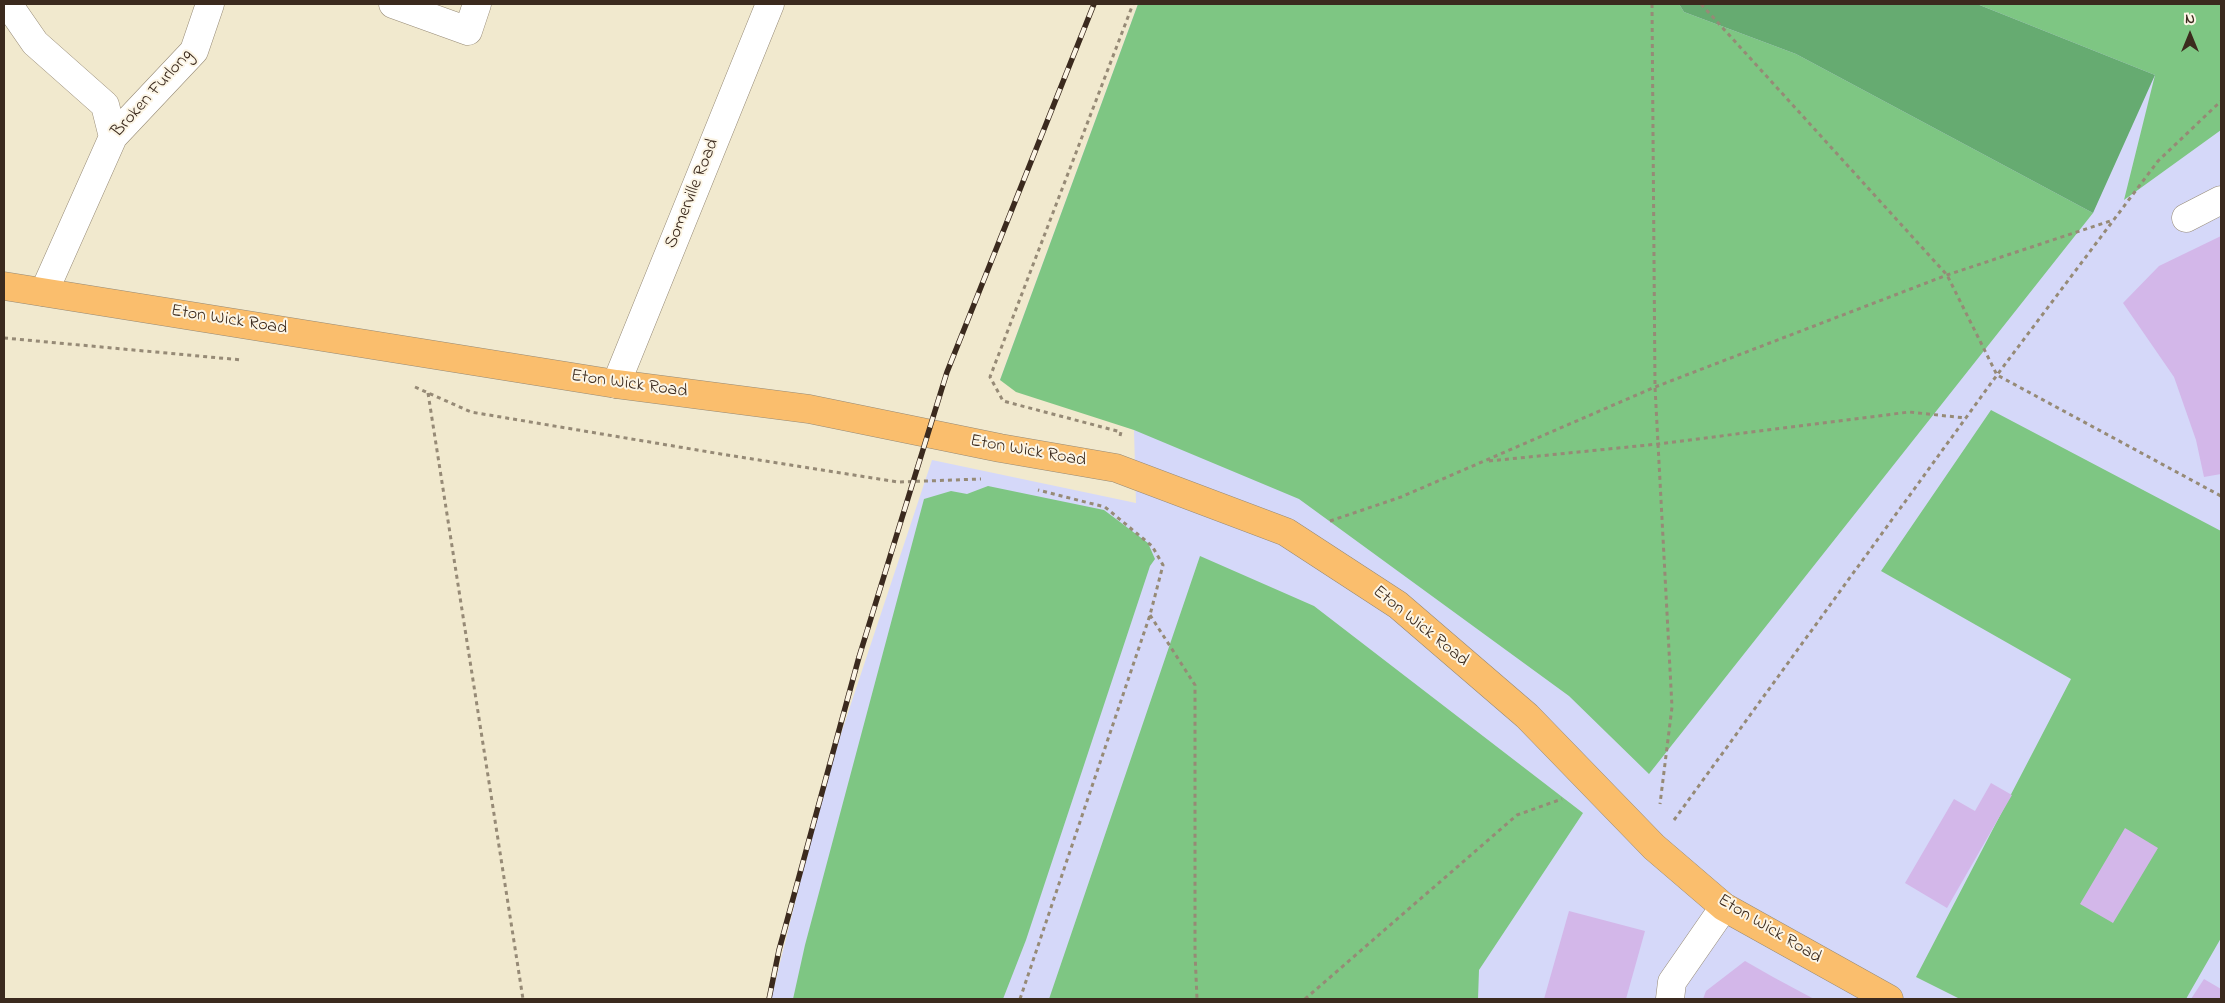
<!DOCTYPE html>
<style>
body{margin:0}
#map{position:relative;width:2225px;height:1003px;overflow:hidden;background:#f1e9ce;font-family:"Indie Flower",sans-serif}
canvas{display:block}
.frame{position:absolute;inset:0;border:5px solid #3b2a1e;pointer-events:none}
.north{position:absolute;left:2165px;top:10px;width:50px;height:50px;-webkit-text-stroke:4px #fcf5e5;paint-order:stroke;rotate:0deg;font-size:14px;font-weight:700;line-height:20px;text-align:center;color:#3b2a1e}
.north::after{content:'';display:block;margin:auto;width:18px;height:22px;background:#3b2a1e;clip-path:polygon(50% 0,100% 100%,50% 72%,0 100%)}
</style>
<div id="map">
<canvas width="2225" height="1003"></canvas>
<div class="frame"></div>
<div class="north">N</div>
</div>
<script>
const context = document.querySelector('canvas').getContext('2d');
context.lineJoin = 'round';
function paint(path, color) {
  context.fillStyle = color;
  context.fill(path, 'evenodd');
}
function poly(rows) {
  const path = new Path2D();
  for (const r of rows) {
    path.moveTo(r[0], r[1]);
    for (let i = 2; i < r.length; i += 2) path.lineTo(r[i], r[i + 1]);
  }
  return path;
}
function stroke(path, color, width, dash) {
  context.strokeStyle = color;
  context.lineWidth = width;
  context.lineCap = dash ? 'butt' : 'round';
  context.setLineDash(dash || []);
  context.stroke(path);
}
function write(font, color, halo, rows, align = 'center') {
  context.font = font + ' "Indie Flower",sans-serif';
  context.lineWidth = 4;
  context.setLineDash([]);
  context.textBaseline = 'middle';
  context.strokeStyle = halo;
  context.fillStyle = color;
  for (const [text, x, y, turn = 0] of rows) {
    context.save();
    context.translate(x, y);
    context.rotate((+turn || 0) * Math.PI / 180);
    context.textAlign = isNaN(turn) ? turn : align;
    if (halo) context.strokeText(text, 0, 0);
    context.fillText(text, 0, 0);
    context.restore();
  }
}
paint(poly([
 [1138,4,2221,4,2221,999,771,999,825,782,932,460,1136,503,1134,430,1000,380]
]), '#d5d8f9');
paint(poly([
 [1138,4,1679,4,1684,12,1796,54,2093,213,1649,774,1569,696,1299,499,1134,430,1016,392,1000,380],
 [1977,4,2221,4,2221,130,2124,200,2155,75],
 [1991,410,2221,531,2221,938,2186,999,1960,999,1916,977,2071,679,1881,571],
 [988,486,1104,510,1148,543,1155,559,1150,566,1026,940,1003,999,793,999,805,945,924,499,951,491,967,494],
 [1200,556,1314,606,1583,813,1479,970,1478,999,1049,999]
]), '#7ec683');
paint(poly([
 [1679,4,1977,4,2155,75,2093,213,1796,54,1684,12]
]), '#66ab71');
paint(poly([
 [2221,236,2221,474,2204,477,2196,440,2174,377,2123,303,2159,266],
 [1991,783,2012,795,1947,908,1905,883,1954,799,1975,811],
 [2125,828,2158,848,2113,923,2080,904],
 [1569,911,1645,931,1626,999,1544,999],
 [1745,961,1773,977,1814,999,1703,999,1706,991],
 [2204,979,2221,989,2221,999,2191,999]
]), '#d3b7e9');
const minor = poly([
 [8,4,35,43,105,105,113,137],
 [393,4,468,31,477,4],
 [2186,218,2221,200],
 [44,292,113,137,194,51,210,4],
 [616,384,770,4],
 [1670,999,1672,982,1724,907]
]);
const major = poly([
 [4,286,616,384,809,409,1000,448,1116,468,1286,532,1398,605,1527,716,1654,847,1724,907,1889,999]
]);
stroke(minor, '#968a76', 29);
stroke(major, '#968a76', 29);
stroke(poly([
 [1652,4,1655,387,1672,707,1660,804],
 [1701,4,1947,275,1997,375,2221,496],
 [4,338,242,360],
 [415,387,471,412,727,455,898,482,981,479],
 [428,393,523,999],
 [1120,436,1121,432,1003,401,990,377,1133,4],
 [1489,461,1658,444,1909,412,1966,418],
 [1330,521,1401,497,1655,387,1947,275,2113,220],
 [1150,615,1195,685,1195,953,1197,999],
 [1674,820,1997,375,2158,161,2221,101],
 [1020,999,1150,615,1163,565,1152,546,1105,507,1038,490],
 [1305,999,1517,815,1562,799]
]), '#968a76', 3, [4, 4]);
stroke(minor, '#fff', 28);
stroke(major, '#fabe6d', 28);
const rail = poly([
 [769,999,779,950,859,657,947,372,1094,4]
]);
stroke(rail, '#3b2a1e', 5.5);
stroke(rail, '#fcf5e5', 4, [11]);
write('18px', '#3b2a1e', '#fcf5e5', [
 ["Broken Furlong",153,94,-48],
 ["Somerville Road",693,194,-68],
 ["Eton Wick Road",229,321,9],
 ["Eton Wick Road",629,385,8],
 ["Eton Wick Road",1028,452,10],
 ["Eton Wick Road",1420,627,39],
 ["Eton Wick Road",1769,930,31]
]);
</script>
